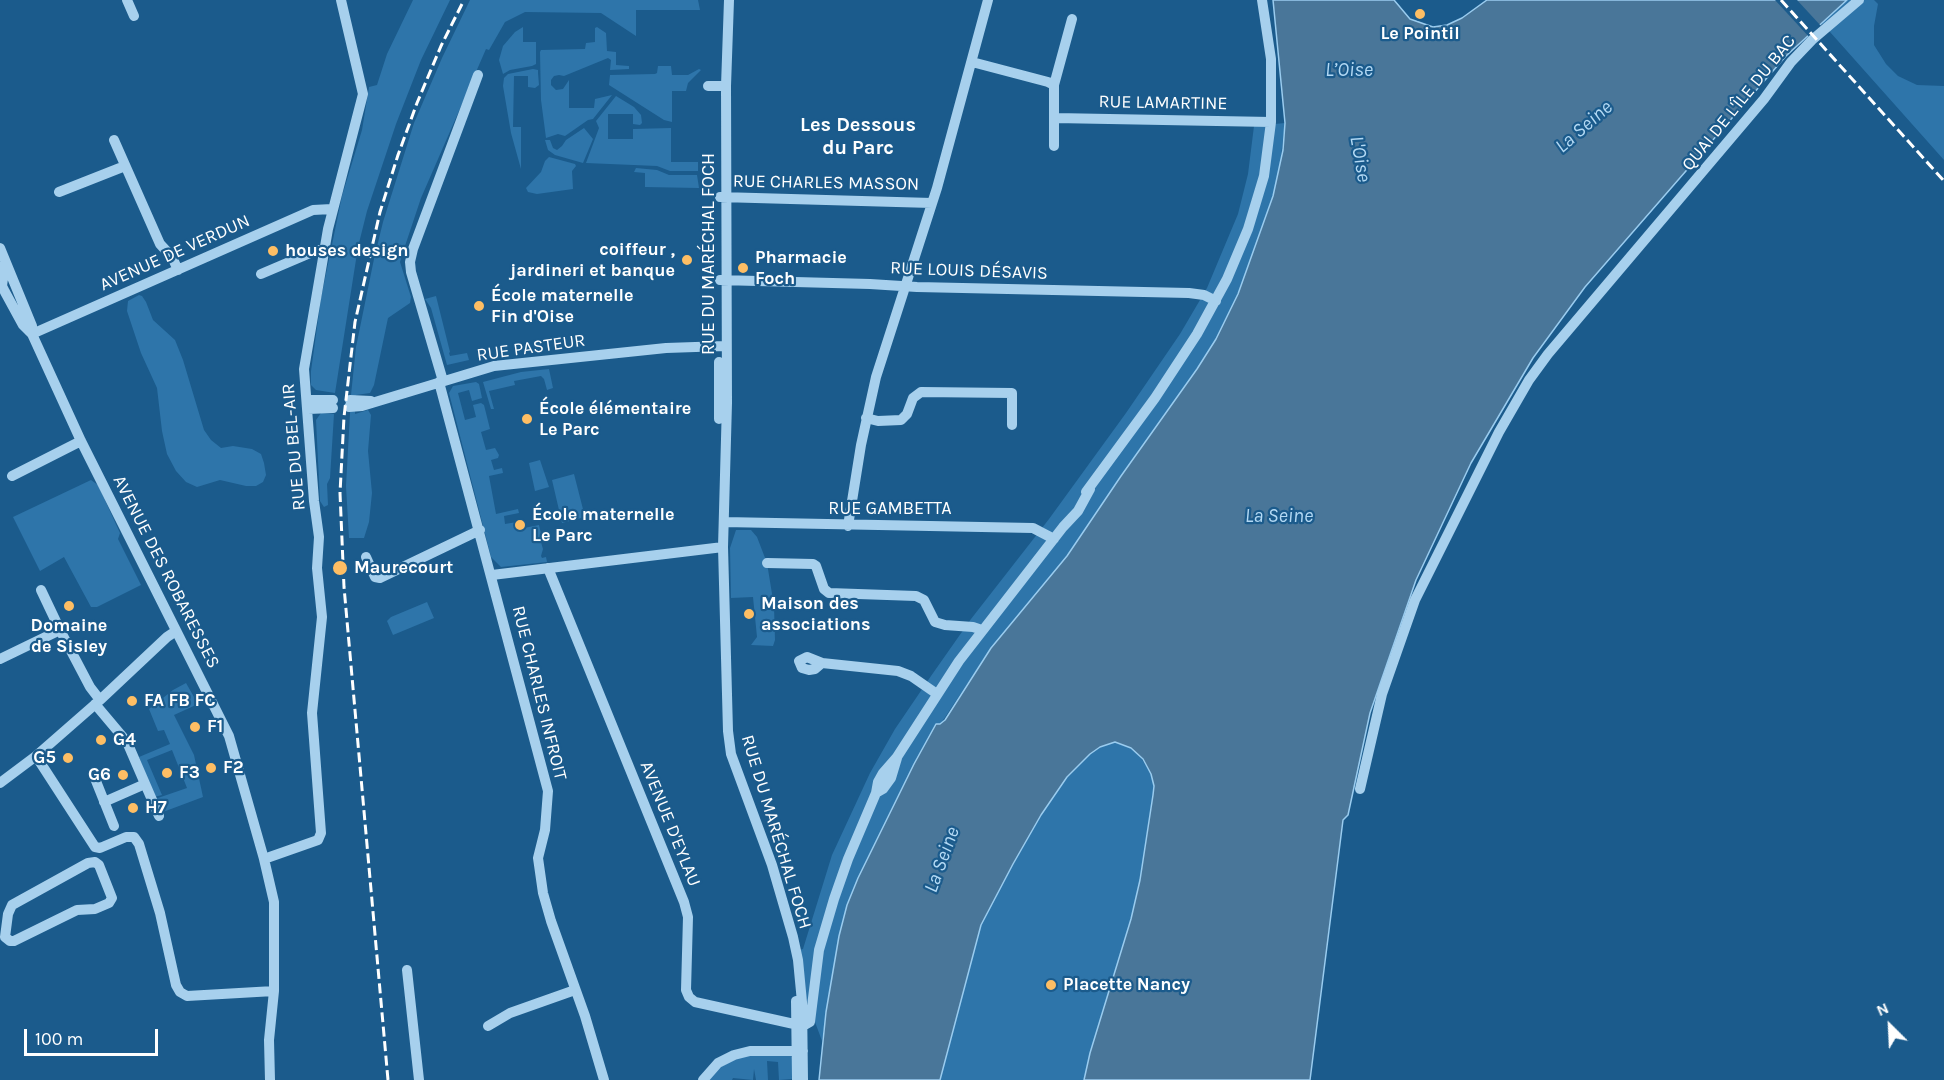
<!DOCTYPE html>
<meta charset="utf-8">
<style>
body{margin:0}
#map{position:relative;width:1944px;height:1080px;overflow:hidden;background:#1b5b8c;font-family:Karla,sans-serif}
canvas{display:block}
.north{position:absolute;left:1860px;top:996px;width:60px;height:60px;-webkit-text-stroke:4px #1b5b8c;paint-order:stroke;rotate:336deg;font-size:16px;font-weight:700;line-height:24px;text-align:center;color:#fff}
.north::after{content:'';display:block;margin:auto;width:21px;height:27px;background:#fff;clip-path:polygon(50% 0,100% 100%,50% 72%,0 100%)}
.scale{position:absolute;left:24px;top:1029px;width:134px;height:27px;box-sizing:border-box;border:3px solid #fff;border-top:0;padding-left:8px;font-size:18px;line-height:21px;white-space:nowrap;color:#fff;-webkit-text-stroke:4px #1b5b8c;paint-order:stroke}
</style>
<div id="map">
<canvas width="1944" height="1080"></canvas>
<div class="north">N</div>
<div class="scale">100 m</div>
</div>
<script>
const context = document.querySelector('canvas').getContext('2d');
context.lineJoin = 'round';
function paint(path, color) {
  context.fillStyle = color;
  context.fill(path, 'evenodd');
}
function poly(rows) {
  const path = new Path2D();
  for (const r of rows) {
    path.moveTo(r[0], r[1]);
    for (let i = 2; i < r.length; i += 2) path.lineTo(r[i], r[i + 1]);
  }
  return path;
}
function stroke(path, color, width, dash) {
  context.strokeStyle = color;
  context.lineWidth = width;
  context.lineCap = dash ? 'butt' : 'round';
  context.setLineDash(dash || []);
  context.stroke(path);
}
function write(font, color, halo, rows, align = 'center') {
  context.font = font + ' Karla,sans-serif';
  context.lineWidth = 4.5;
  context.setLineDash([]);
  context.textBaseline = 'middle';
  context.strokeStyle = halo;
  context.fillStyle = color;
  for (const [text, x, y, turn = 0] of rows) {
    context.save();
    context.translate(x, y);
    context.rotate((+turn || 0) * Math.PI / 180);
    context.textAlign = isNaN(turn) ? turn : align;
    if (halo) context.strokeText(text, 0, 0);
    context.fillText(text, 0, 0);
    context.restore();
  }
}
paint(poly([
 [413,0,450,0,421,60,396,124,367,211,358,247,335,393,316,390,311,385,311,371,321,298,342,196,362,130,369,87,377,85,387,54],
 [470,0,698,0,700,10,636,10,636,36,601,13,525,12,505,22,489,50,486,49,421,198,404,249,400,262,411,297,410,303,388,318,374,385,370,393,356,395,355,414,368,410,371,415,368,451,372,493,369,522,364,538,349,538,346,486,351,395,356,347,374,259,383,222,414,123,442,58],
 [1847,0,1874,0,1878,4,1874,26,1874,45,1886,64,1898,76,1917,85,1944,86,1944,160,1822,23],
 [523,27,523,42,536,42,536,64,532,66,510,70,503,74,499,60,503,46,515,32],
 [597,27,606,33,607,51,616,52,616,65,629,66,629,69,610,70,611,60,608,58,564,76,559,75,554,76,551,80,551,85,556,90,563,89,569,80,569,108,594,108,595,99,612,95,593,119,588,120,565,136,558,134,546,138,541,100,540,52,541,50,585,49,586,43,595,42,595,28],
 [658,66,671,66,672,75,688,75,699,69,701,70,688,83,686,91,672,91,672,122,664,120,609,85,610,75,655,74,657,73],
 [533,69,538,70,538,73,539,85,535,88,528,87,528,76,514,76,513,127,521,127,521,169,511,133,503,86,504,78,508,74],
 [616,96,634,107,641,115,642,123,640,125,633,124,633,114,608,114,608,139,633,139,633,129,671,128,671,162,698,162,698,171,670,171,657,166,586,163,599,128,596,121],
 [1285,123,1279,172,1273,196,1238,294,1216,339,1197,369,1121,476,1067,556,991,648,914,764,858,878,847,905,839,936,822,1041,804,992,799,950,803,949,832,855,870,773,895,729,931,676,971,619,1049,519,1126,413,1180,334,1207,288,1238,214,1248,174,1254,126],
 [584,128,593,139,583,163,555,155,548,150,545,140,550,140,553,148,557,150,562,146,566,140],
 [549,157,575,164,576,166,572,171,573,189,537,194,528,192,526,188,541,172,545,161],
 [636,168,657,170,669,175,697,175,699,188,645,187,645,173,634,172],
 [139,295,142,296,146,302,153,320,175,340,183,360,204,430,211,440,221,448,233,446,252,449,261,454,264,463,266,475,263,482,256,486,246,486,220,480,197,487,186,482,176,471,167,454,162,431,157,388,141,353,127,311,128,301],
 [436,296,450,352,449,353,450,356,467,353,469,360,447,365,431,308,425,299],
 [549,369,553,388,547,390,544,379,541,376,514,381,515,385,489,391,494,409,491,409,483,382,521,372],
 [476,382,479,384,482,398,472,401,469,390,458,393,465,420,476,417,473,405,481,403,484,405,490,429,481,432,486,450,495,448,499,455,498,458,491,460,494,470,502,468,503,473,489,476,496,514,518,509,519,513,504,516,505,524,517,522,519,529,539,525,542,538,540,539,543,549,541,556,542,558,546,557,547,562,501,567,491,557,449,393,453,386],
 [321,413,334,414,330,478,327,484,328,505,324,507,320,501,316,420],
 [540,460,549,487,535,491,529,463],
 [574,474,585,517,562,523,552,480],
 [91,480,98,485,120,533,118,539,141,585,97,607,91,607,64,557,40,571,13,517],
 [736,530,751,530,757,537,767,563,774,606,775,640,773,646,751,645,757,637,753,597,731,598,730,548],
 [427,602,434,618,393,635,387,621,391,617],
 [186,683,198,704,174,715,194,755,203,797,163,812,155,799,187,788,172,750,147,760,162,795,154,797,139,757,170,744,164,730,158,731,149,709,173,690],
 [1115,742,1130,748,1138,753,1151,774,1154,786,1153,795,1140,880,1131,919,1090,1053,1084,1080,940,1080,981,925,1013,864,1041,815,1067,778,1090,754,1100,747],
 [789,1054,792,1057,792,1079,779,1080,778,1062,767,1061,768,1080,756,1080,754,1069,753,1080,733,1078,732,1080,708,1080,719,1068,734,1059,751,1055]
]), '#2e75aa');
const water = poly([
 [1273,0,1394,0,1410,19,1433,27,1447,25,1462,18,1487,0,1847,0,1786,56,1585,287,1533,358,1471,463,1416,580,1370,713,1348,815,1343,820,1310,1080,1084,1080,1090,1053,1131,919,1140,880,1153,795,1154,786,1151,774,1143,759,1131,748,1115,742,1100,747,1090,754,1067,777,1041,815,1013,864,981,925,940,1080,819,1080,826,1012,839,936,847,905,858,878,914,764,936,724,940,724,945,720,991,648,1067,556,1121,476,1197,369,1216,339,1238,294,1273,196,1283,150,1285,123,1273,0]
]);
paint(water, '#497699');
stroke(water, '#9accef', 1.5);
paint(poly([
 [1775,0,1797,0,1821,26,1810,38]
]), '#1b5b8c');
stroke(poly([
 [127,0,134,16],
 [729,0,726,86,727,403,723,547,728,731,731,754,772,865,793,937,798,960,802,1002,803,1080],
 [972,62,1048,82,1054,85,1054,146],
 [1054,85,1072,19],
 [708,86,726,86],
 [1055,118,1271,122],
 [114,140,160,244,172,257,178,270],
 [59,192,125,166],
 [720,197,932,203],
 [0,248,32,326,32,334],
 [5,263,2,286,5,292,23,325,32,334,81,441,229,736,264,859,274,902,274,991,269,1040,270,1080],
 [261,274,315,251,325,249],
 [720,280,870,284,917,287,1189,293,1204,295,1216,301],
 [32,334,313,210,332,209],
 [719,362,719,419],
 [443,381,411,272,410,262,413,249,478,75],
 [439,382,548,791,545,830,538,858,543,893,551,921,585,1016,604,1080],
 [307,400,333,400],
 [350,400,371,401],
 [349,407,362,406,494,366,666,348,725,346],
 [308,409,333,408],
 [866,418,878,421,901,420,907,414,913,398,921,392,1012,393,1012,425],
 [12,476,81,441],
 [1086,492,1155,398,1197,334,1227,279,1248,229,1264,176,1271,122,1271,59,1262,0],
 [724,522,1033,528,1054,539],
 [848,526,861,445,876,377,937,188,988,0],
 [366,557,375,577,380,578,480,530],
 [767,563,813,564,816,566,824,589,829,593,916,596,924,600,935,622,945,625,973,627,982,630],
 [548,568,684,902,688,917,686,990,689,997,695,1002,803,1026,810,1022,819,950,834,899,848,859,876,793,878,782,883,773,897,757,959,661,1063,527,1078,511,1090,489],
 [492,575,723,547],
 [60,630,90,687,100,700],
 [0,659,60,630,41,590],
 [822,663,815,669,809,670,802,668,799,661,807,657,822,663,898,671,911,676,937,694],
 [95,704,127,742,159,816],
 [36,756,95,847,100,848,126,837,134,837,139,844,160,913,176,985,180,992,187,996,274,991],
 [94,776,114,826],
 [0,783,36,756,100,700,167,637,176,631],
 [1360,789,1382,694,1415,600,1499,432,1529,380,1548,354,1764,99,1791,62,1812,40,1859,0],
 [876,793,883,789,891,778,897,758],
 [104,802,145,784],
 [264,859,318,840,321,833,312,713,322,617,317,568,319,537,314,501,304,369,328,229,363,94,341,0],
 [95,862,99,865,112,898,109,903,95,909,77,910,14,941,10,941,5,937,8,914,12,905,88,863,95,862],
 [407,970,419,1080],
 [796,1001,797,1079],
 [488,1026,510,1013,575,990],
 [703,1080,718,1063,734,1055,750,1051,803,1051]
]), '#a7d0ed', 10);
stroke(poly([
 [1781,0,1944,181],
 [388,1080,344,587,340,493,344,417,355,322,380,212,398,155,417,103,441,46,464,0]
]), '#fff', 3, [10, 4.5]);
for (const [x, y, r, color] of [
 [1420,14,6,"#febe64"],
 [273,251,6,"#febe64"],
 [687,260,6,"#febe64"],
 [743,268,6,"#febe64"],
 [479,306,6,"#febe64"],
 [527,419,6,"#febe64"],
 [520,525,6,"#febe64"],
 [340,568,8,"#febe64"],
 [69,606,6,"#febe64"],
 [749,614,6,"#febe64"],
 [132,701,6,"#febe64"],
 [195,727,6,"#febe64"],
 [101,740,6,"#febe64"],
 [68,758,6,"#febe64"],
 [211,768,6,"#febe64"],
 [167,773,6,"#febe64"],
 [123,775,6,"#febe64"],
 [133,808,6,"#febe64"],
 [1051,985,6,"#febe64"]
]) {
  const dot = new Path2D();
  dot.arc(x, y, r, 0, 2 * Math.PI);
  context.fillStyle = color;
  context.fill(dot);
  stroke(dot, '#1b5b8c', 2);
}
write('bold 18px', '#fff', '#1b5b8c', [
 ["Le Pointil",1420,34,"center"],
 ["coiffeur ,",675,250,"right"],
 ["jardineri et banque",675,271,"right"],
 ["houses design",285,251],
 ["Pharmacie",755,258],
 ["Foch",755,279],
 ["École maternelle",491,296],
 ["Fin d'Oise",491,317],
 ["École élémentaire",539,409],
 ["Le Parc",539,430],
 ["École maternelle",532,515],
 ["Le Parc",532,536],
 ["Maurecourt",354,568],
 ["Maison des",761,604],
 ["associations",761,625],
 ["Domaine",69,626,"center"],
 ["de Sisley",69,647,"center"],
 ["FA FB FC",144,701],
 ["F1",207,727],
 ["G4",113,740],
 ["G5",56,758,"right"],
 ["F2",223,768],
 ["F3",179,773],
 ["G6",111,775,"right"],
 ["H7",145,808],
 ["Placette Nancy",1063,985]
], 'left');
write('18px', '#fff', '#1b5b8c', [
 ["RUE LAMARTINE",1163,103,1],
 ["QUAI DE L'ÎLE DU BAC",1739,103,-51],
 ["RUE CHARLES MASSON",826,183,1],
 ["AVENUE DE VERDUN",175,253,-24],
 ["RUE DU MARÉCHAL FOCH",709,254,-90],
 ["RUE LOUIS DÉSAVIS",969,271,2],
 ["RUE PASTEUR",531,348,-8],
 ["RUE DU BEL-AIR",294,447,-95],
 ["RUE GAMBETTA",890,509],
 ["AVENUE DES ROBARESSES",166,572,63],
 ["RUE CHARLES INFROIT",539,693,76],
 ["AVENUE D'EYLAU",670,824,68],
 ["RUE DU MARÉCHAL FOCH",776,832,73]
]);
write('italic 20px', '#b3d9f4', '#1b5b8c', [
 ["L’Oise",1349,70],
 ["La Seine",1584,127,-41],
 ["L'Oise",1360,159,80],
 ["La Seine",1279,516],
 ["La Seine",942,860,-70]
]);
write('bold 20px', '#fff', '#1b5b8c', [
 ["Les Dessous",858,125],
 ["du Parc",858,148]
]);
</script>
